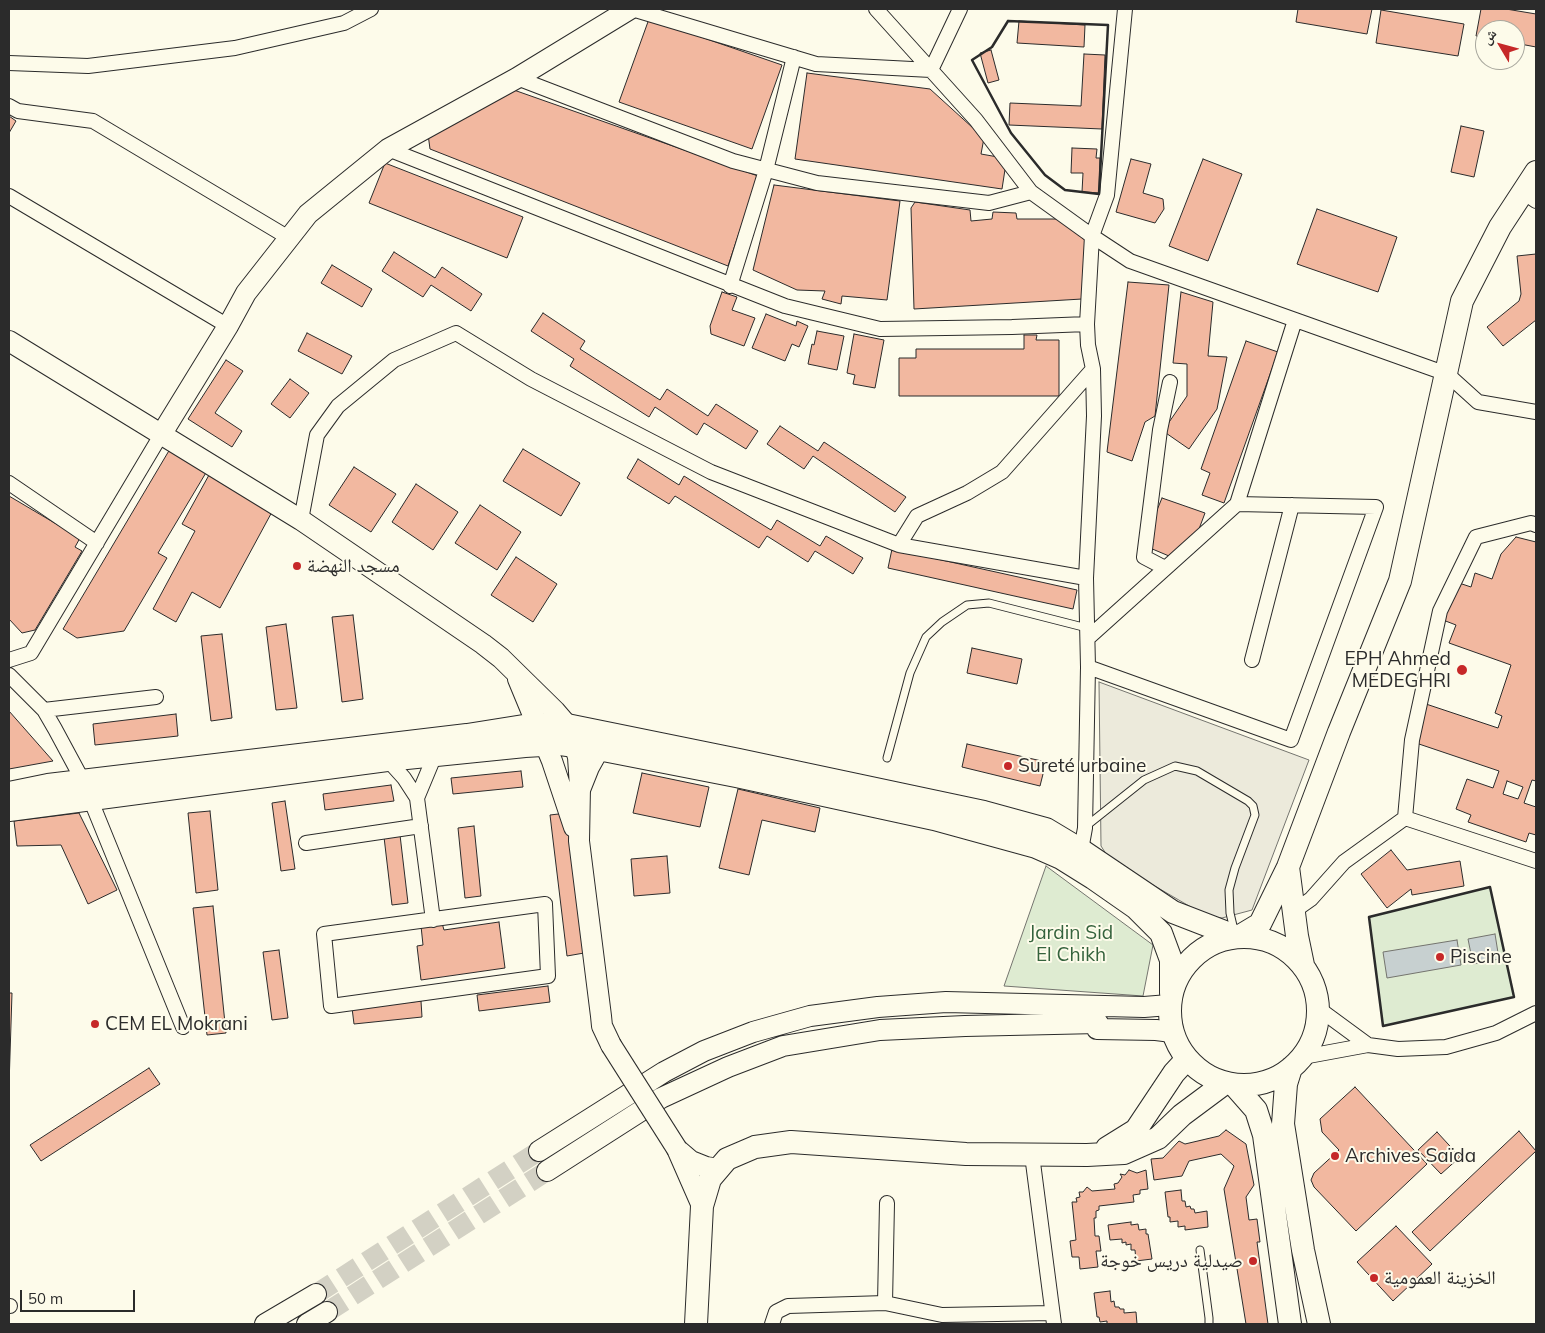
<!DOCTYPE html>
<meta charset="utf-8">
<style>
body{margin:0}
#map{position:relative;width:1545px;height:1333px;overflow:hidden;background:#fdfbea;font-family:Mulish,"Noto Naskh Arabic",sans-serif}
canvas{display:block}
.frame{position:absolute;inset:0;border:10px solid #2b2b2b;pointer-events:none}
.north{position:absolute;left:1475px;top:20px;width:50px;height:50px;box-sizing:border-box;background:#fdfbea;border:1px solid #a9a89e;border-radius:50%;rotate:307deg;font-size:14px;font-weight:700;line-height:20px;text-align:center;color:#2b2b2b}
.north::after{content:'';display:block;margin:auto;width:18px;height:22px;background:#c62828;clip-path:polygon(50% 0,100% 100%,50% 72%,0 100%)}
.scale{position:absolute;left:20px;top:1290px;width:115px;height:22px;box-sizing:border-box;border:2px solid #2b2b2b;border-top:0;padding-left:6px;font-size:15px;line-height:18px;white-space:nowrap;color:#2b2b2b;-webkit-text-stroke:4px #fdfbea;paint-order:stroke}
</style>
<div id="map">
<canvas width="1545" height="1333"></canvas>
<div class="frame"></div>
<div class="north">ش</div>
<div class="scale">50 m</div>
</div>
<script>
const context = document.querySelector('canvas').getContext('2d');
context.lineJoin = 'round';
function paint(path, color) {
  context.fillStyle = color;
  context.fill(path, 'evenodd');
}
function poly(rows) {
  const path = new Path2D();
  for (const r of rows) {
    if (r.length === 3) {
      path.moveTo(r[0] + r[2], r[1]);
      path.arc(r[0], r[1], r[2], 0, 2 * Math.PI);
      continue;
    }
    path.moveTo(r[0], r[1]);
    for (let i = 2; i < r.length; i += 2) path.lineTo(r[i], r[i + 1]);
  }
  return path;
}
function stroke(path, color, width, dash) {
  context.strokeStyle = color;
  context.lineWidth = width;
  context.lineCap = dash ? 'butt' : 'round';
  context.setLineDash(dash || []);
  context.stroke(path);
}
function write(font, color, halo, rows, align = 'center') {
  context.font = font + ' Mulish,"Noto Naskh Arabic",sans-serif';
  context.lineWidth = 4;
  context.setLineDash([]);
  context.textBaseline = 'middle';
  context.strokeStyle = halo;
  context.fillStyle = color;
  for (const [text, x, y, turn = 0] of rows) {
    context.save();
    context.translate(x, y);
    context.rotate((+turn || 0) * Math.PI / 180);
    context.textAlign = isNaN(turn) ? turn : align;
    if (halo) context.strokeText(text, 0, 0);
    context.fillText(text, 0, 0);
    context.restore();
  }
}
const green = poly([
 [1046,866,1153,945,1143,996,1004,986,1046,866],
 [1490,887,1514,997,1383,1026,1369,917,1490,887]
]);
paint(green, '#deebd1');
stroke(green, '#74746e', 1);
const parking = poly([
 [1099,682,1309,760,1252,910,1222,918,1208,917,1110,860,1101,846,1099,682]
]);
paint(parking, '#eceadb');
stroke(parking, '#74746e', 1);
const water = poly([
 [1495,934,1499,959,1473,964,1468,939,1495,934],
 [1457,940,1461,965,1387,978,1383,952,1457,940]
]);
paint(water, '#c7d0d0');
stroke(water, '#74746e', 1);
const building = poly([
 [1298,9,1372,9,1367,34,1296,22,1298,9],
 [1481,9,1506,9,1536,14,1536,47,1515,43,1515,30,1485,30,1485,38,1476,36,1481,9],
 [1381,10,1464,24,1458,56,1376,43,1381,10],
 [649,19,782,65,752,149,619,102,649,19],
 [1019,21,1085,25,1084,47,1017,43,1019,21],
 [991,50,999,80,988,83,980,53,991,50],
 [1084,54,1105,55,1102,129,1009,125,1010,103,1081,106,1084,54],
 [807,73,930,89,984,138,981,154,998,157,1006,163,1002,189,795,159,807,73],
 [511,89,758,176,728,266,430,149,428,134,511,89],
 [9,116,16,121,9,133,9,116],
 [1461,126,1484,131,1474,177,1451,172,1461,126],
 [1072,148,1097,149,1096,158,1100,158,1099,193,1082,192,1083,173,1071,173,1072,148],
 [1131,159,1151,164,1143,193,1163,199,1164,209,1155,223,1116,212,1131,159],
 [1203,159,1242,174,1208,261,1169,246,1203,159],
 [385,163,523,217,507,258,369,203,385,163],
 [774,185,900,201,887,300,842,296,841,304,822,299,825,291,797,290,753,270,774,185],
 [915,202,970,210,971,221,992,219,993,212,1016,213,1017,219,1060,219,1086,241,1082,299,914,309,911,208,915,202],
 [1317,209,1397,237,1378,292,1297,264,1317,209],
 [394,252,435,278,442,267,482,294,471,311,431,285,423,297,382,271,394,252],
 [1536,254,1536,320,1503,346,1487,327,1519,301,1521,294,1517,256,1536,254],
 [332,265,372,289,362,307,321,283,332,265],
 [1128,282,1169,285,1155,416,1145,422,1132,461,1107,452,1128,282],
 [722,292,737,297,732,310,755,318,744,346,711,334,710,326,722,292],
 [1181,292,1213,302,1208,356,1227,357,1217,409,1189,449,1163,431,1187,396,1187,364,1173,363,1181,292],
 [543,313,585,341,580,349,660,400,667,389,708,416,716,404,758,431,746,449,704,423,697,435,655,407,649,417,570,366,574,359,531,331,543,313],
 [766,314,796,326,797,321,808,326,799,347,792,344,785,361,752,348,766,314],
 [817,331,844,336,837,370,808,364,812,344,814,345,817,331],
 [307,333,352,356,342,374,298,351,307,333],
 [854,334,884,340,875,388,853,384,855,375,847,373,854,334],
 [1024,335,1037,335,1036,340,1059,340,1059,396,899,396,899,358,916,358,916,349,1024,349,1024,335],
 [1246,341,1278,352,1224,503,1202,495,1210,473,1201,469,1246,341],
 [226,360,243,371,215,413,242,431,232,447,188,419,226,360],
 [290,379,309,393,290,418,271,404,290,379],
 [780,426,818,451,824,442,906,497,895,512,813,456,804,469,767,444,780,426],
 [170,449,207,471,158,553,167,558,124,631,77,638,63,629,170,449],
 [523,449,580,483,561,516,503,481,523,449],
 [638,459,679,485,684,476,771,530,777,520,820,546,826,536,863,558,853,574,815,551,808,562,767,536,759,548,675,496,669,504,627,478,638,459],
 [354,467,396,494,371,532,329,505,354,467],
 [209,475,273,510,220,608,192,592,176,622,153,609,195,531,182,524,209,475],
 [416,484,458,512,433,550,392,522,416,484],
 [9,496,80,538,75,547,82,551,35,630,22,633,9,619,9,496],
 [1162,498,1205,513,1199,529,1169,556,1150,548,1155,515,1162,498],
 [480,505,521,532,497,570,455,543,480,505],
 [1516,537,1536,542,1536,781,1532,780,1524,803,1536,807,1536,835,1529,833,1526,842,1468,822,1471,815,1456,809,1467,779,1493,788,1499,771,1413,742,1426,704,1498,728,1502,716,1495,713,1511,665,1449,643,1456,625,1443,620,1456,582,1471,587,1475,573,1492,579,1501,554,1516,537],
 [1507,781,1523,787,1518,799,1503,794,1507,781],
 [892,549,1077,590,1073,609,888,568,892,549],
 [516,557,557,584,533,622,491,595,516,557],
 [353,615,363,699,342,702,332,617,353,615],
 [286,624,297,708,276,710,266,627,286,624],
 [222,634,232,718,211,721,201,636,222,634],
 [972,648,1022,659,1017,684,967,673,972,648],
 [9,711,53,761,9,769,9,711],
 [176,714,178,736,95,745,93,724,176,714],
 [967,744,1046,762,1040,786,962,767,967,744],
 [521,771,523,787,453,794,451,778,521,771],
 [642,773,709,787,700,827,633,813,642,773],
 [391,785,394,801,325,810,323,794,391,785],
 [738,789,820,808,815,832,762,820,749,875,719,868,738,789],
 [285,801,295,869,281,871,272,803,285,801],
 [210,811,218,890,196,893,188,813,210,811],
 [79,813,117,890,88,904,61,845,17,846,14,821,79,813],
 [567,813,584,953,567,956,550,815,567,813],
 [474,826,481,896,465,898,458,828,474,826],
 [400,835,408,903,392,905,384,837,400,835],
 [1391,850,1407,870,1460,861,1464,886,1412,895,1411,889,1387,908,1361,874,1391,850],
 [667,856,670,893,634,896,631,859,667,856],
 [213,906,226,1033,207,1035,193,908,213,906],
 [499,922,505,968,421,980,417,946,423,945,421,926,442,923,444,930,499,922],
 [279,950,288,1018,272,1020,263,952,279,950],
 [548,986,550,1002,479,1011,477,995,548,986],
 [9,993,12,993,9,1086,9,993],
 [421,1001,422,1017,354,1024,352,1008,421,1001],
 [149,1068,160,1084,41,1161,30,1145,149,1068],
 [1355,1087,1427,1164,1356,1231,1314,1187,1311,1180,1314,1173,1339,1150,1322,1132,1320,1119,1355,1087],
 [1226,1130,1246,1144,1254,1185,1246,1197,1249,1220,1257,1219,1260,1242,1257,1242,1268,1324,1246,1324,1224,1189,1234,1166,1221,1154,1189,1161,1182,1176,1154,1180,1151,1159,1163,1158,1179,1141,1185,1144,1219,1136,1226,1130],
 [1519,1131,1536,1151,1430,1251,1412,1232,1519,1131],
 [1437,1132,1460,1157,1441,1174,1418,1150,1437,1132],
 [1129,1170,1137,1173,1146,1170,1148,1189,1140,1190,1140,1194,1133,1195,1134,1202,1099,1206,1099,1210,1096,1211,1096,1218,1094,1218,1095,1236,1099,1236,1101,1251,1096,1251,1098,1267,1080,1269,1079,1257,1072,1257,1070,1241,1076,1240,1072,1202,1077,1202,1076,1198,1080,1197,1079,1192,1083,1192,1087,1187,1092,1191,1115,1189,1114,1184,1118,1183,1122,1177,1120,1174,1125,1175,1129,1170],
 [1181,1190,1182,1201,1185,1201,1186,1207,1190,1206,1191,1209,1194,1209,1195,1213,1207,1211,1208,1227,1185,1230,1185,1226,1178,1227,1178,1221,1170,1222,1170,1217,1168,1217,1165,1192,1181,1190],
 [1131,1222,1131,1225,1138,1224,1139,1230,1146,1229,1146,1234,1148,1234,1152,1259,1136,1261,1135,1250,1131,1250,1131,1244,1126,1245,1126,1242,1122,1243,1122,1239,1110,1240,1108,1225,1131,1222],
 [1396,1226,1432,1264,1393,1301,1357,1262,1396,1226],
 [1110,1291,1111,1302,1114,1301,1115,1307,1119,1307,1120,1309,1124,1309,1124,1313,1136,1312,1137,1324,1107,1324,1107,1321,1100,1322,1099,1317,1097,1317,1094,1293,1110,1291]
]);
paint(building, '#f2b8a0');
stroke(building, '#2b2b2b', 1);
stroke(poly([
 [316,1294,539,1151],
 [327,1312,547,1171]
]), '#d3d1c4', 20, [20, 10]);
const lane = poly([
 [887,758,910,673,926,637,942,622,967,605,989,603,1087,628],
 [1085,827,1144,780,1175,766,1197,771,1248,801,1253,806,1255,815,1235,868,1229,890,1230,913,1234,930],
 [1200,1250,1209,1318,1209,1324]
]);
const street = poly([
 [632,9,816,64,931,70,960,9],
 [876,9,976,120,1031,192,1092,236,1130,261,1447,374,1478,402,1536,412],
 [9,63,88,66,235,48,344,23,371,9],
 [517,78,733,161,817,183,989,203,1031,192],
 [9,106,18,111,93,121,289,238],
 [388,149,785,306,880,329,1012,327,1087,324],
 [1523,192,1536,201],
 [9,196,228,326],
 [730,286,766,170,794,57],
 [9,483,97,543],
 [301,520,317,435,338,406,394,360,456,333,531,379,711,472,899,545,1086,578],
 [899,545,917,516,967,493,1002,472,1093,369],
 [1165,568,1144,557,1160,430,1170,382],
 [1088,638,1237,504,1295,320],
 [9,660,31,653,161,435],
 [1252,660,1292,505],
 [1088,667,1291,740,1376,507,1237,504],
 [9,675,44,710,55,729,83,781,183,1027],
 [44,710,156,697],
 [386,758,404,778,417,798,433,920],
 [417,798,437,750],
 [1405,818,1412,740,1440,611,1476,537,1531,523,1536,525],
 [306,843,421,826],
 [1081,850,1085,828,1088,667,1086,578,1094,416,1093,369,1088,345,1087,324,1092,236,1107,195,1125,9],
 [545,904,548,976,331,1006,324,934,545,904],
 [1294,911,1311,899,1344,862,1405,818,1536,861],
 [1319,1009,1368,1045],
 [1303,1057,1368,1045,1398,1049,1446,1047,1496,1033,1536,1013],
 [1032,1155,1054,1324],
 [885,1303,887,1203],
 [9,1306,10,1306],
 [772,1324,776,1312,788,1306,885,1303,942,1315,1052,1313]
]);
const secondary = poly([
 [9,341,301,520,483,644,501,658,555,711,567,725,571,734,578,757,580,787,579,841,601,1016,602,1026,611,1045],
 [161,435,228,326,246,293,308,214,388,149,517,78,630,9],
 [518,679,552,761,574,827],
 [677,1149,702,1206],
 [677,1149,691,1161,706,1167,719,1169],
 [539,1151,664,1072,704,1051,753,1032,810,1016,878,1007,946,1002,1144,1007,1169,1005],
 [547,1171,661,1098,728,1067,783,1046,880,1030,965,1026,1098,1023,1097,1029,1156,1030,1172,1032],
 [265,1324,316,1294],
 [307,1324,327,1312]
]);
const primary = poly([
 [580,787,588,767,598,749],
 [9,793,48,785,467,735,536,724,567,725,739,760,984,812,1046,829,1081,850,1173,912,1235,936],
 [9,810,387,760,525,746,560,744,598,749,736,776,934,819,1036,847,1061,858,1093,878,1136,908,1161,933,1171,960,1171,993],
 [1288,867,1297,936,1303,965],
 [1240,936,1260,924,1288,867,1339,732,1400,581,1462,301,1500,227,1536,172],
 [1244,1011,74],
 [1291,1068,1286,1084,1283,1124,1303,1250,1319,1324],
 [1234,1085,1256,1110,1264,1135,1290,1324],
 [1107,1148,1136,1130,1174,1073,1187,1059],
 [696,1324,702,1206,710,1179,727,1159,755,1147,791,1142,966,1154,1087,1155,1124,1153,1158,1138,1182,1115,1225,1083]
]);
stroke(lane, '#2b2b2b', 9);
stroke(street, '#2b2b2b', 16);
stroke(secondary, '#2b2b2b', 22);
stroke(primary, '#2b2b2b', 24);
stroke(lane, '#fdfbea', 7);
stroke(street, '#fdfbea', 14);
stroke(secondary, '#fdfbea', 20);
stroke(primary, '#fdfbea', 22);
const secondaryBridge = poly([
 [611,1045,677,1149]
]);
stroke(secondaryBridge, '#2b2b2b', 22, []);
stroke(secondaryBridge, '#fdfbea', 20);
stroke(poly([
 [1008,21,1108,25,1099,194,1065,190,1045,175,1011,133,972,60,992,47,1008,21],
 [1490,887,1514,997,1383,1026,1369,917,1490,887]
]), '#2b2b2b', 2.5);
for (const [x, y, r, color] of [
 [297,566,5,"#c62828"],
 [1462,670,6,"#c62828"],
 [1008,766,5,"#c62828"],
 [1440,957,5,"#c62828"],
 [95,1024,5,"#c62828"],
 [1335,1156,5,"#c62828"],
 [1253,1261,5,"#c62828"],
 [1374,1278,5,"#c62828"]
]) {
  const dot = new Path2D();
  dot.arc(x, y, r, 0, 2 * Math.PI);
  context.fillStyle = color;
  context.fill(dot);
  stroke(dot, '#fdfbea', 2);
}
write('19px', '#2b2b2b', '#fdfbea', [
 ["مسجد النهضة",307,566],
 ["EPH Ahmed",1451,659,"right"],
 ["MEDEGHRI",1451,681,"right"],
 ["Sureté urbaine",1018,766],
 ["Piscine",1450,957],
 ["CEM EL Mokrani",105,1024],
 ["Archives Saïda",1345,1156],
 ["صيدلية دريس خوجة",1243,1261,"right"],
 ["الخزينة العمومية",1384,1278]
], 'left');
write('19px', '#34623c', '#fdfbea', [
 ["Jardin Sid",1071,933],
 ["El Chikh",1071,955]
]);
</script>
